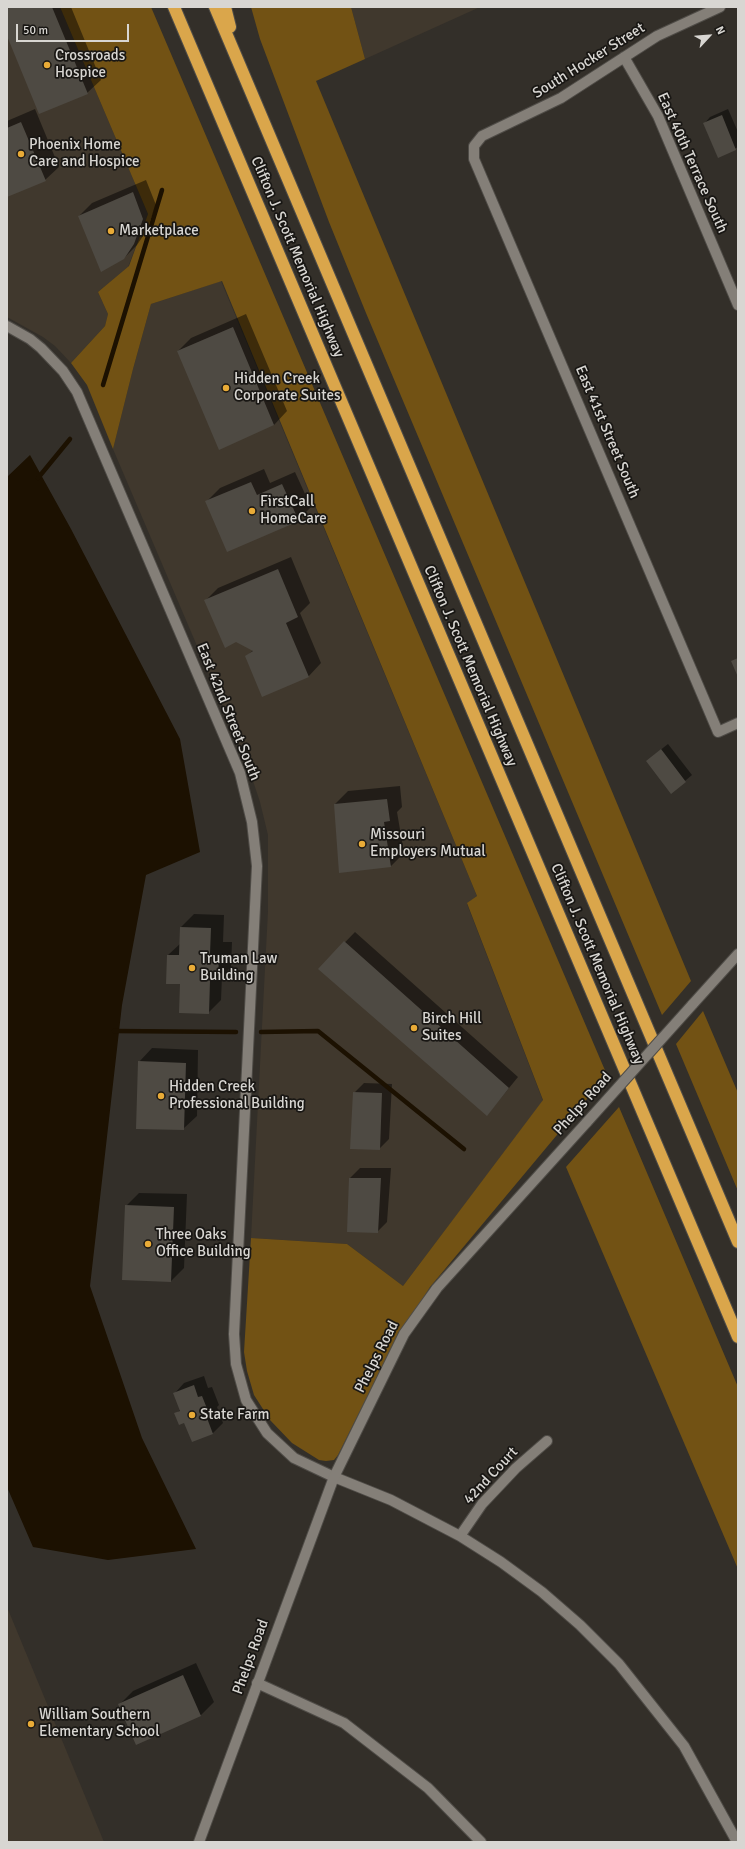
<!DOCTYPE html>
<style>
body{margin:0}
#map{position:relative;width:745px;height:1849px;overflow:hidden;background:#332f29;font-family:Signika,sans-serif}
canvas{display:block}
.frame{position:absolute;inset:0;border:8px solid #d8d6d2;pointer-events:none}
.north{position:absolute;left:689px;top:16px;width:40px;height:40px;-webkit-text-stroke:3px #191714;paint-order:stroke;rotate:64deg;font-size:11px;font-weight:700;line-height:16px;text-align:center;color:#d8d6d2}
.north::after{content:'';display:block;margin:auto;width:14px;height:18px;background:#d8d6d2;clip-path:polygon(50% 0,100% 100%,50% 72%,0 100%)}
.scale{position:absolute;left:16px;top:24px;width:113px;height:18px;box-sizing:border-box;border:2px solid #d8d6d2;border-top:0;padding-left:5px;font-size:12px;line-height:14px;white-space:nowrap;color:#d8d6d2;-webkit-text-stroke:3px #191714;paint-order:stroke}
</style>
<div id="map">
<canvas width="745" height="1849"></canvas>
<div class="frame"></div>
<div class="north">N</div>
<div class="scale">50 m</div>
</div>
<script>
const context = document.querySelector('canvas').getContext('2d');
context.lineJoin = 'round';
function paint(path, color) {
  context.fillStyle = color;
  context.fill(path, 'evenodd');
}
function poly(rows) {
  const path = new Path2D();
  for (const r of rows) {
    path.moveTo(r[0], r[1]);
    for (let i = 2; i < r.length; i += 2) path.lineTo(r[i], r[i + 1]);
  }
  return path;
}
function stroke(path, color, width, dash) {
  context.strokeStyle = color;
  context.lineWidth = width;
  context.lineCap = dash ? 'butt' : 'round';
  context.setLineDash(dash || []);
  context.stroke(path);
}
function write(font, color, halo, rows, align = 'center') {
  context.font = font + ' Signika,sans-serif';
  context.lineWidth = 3.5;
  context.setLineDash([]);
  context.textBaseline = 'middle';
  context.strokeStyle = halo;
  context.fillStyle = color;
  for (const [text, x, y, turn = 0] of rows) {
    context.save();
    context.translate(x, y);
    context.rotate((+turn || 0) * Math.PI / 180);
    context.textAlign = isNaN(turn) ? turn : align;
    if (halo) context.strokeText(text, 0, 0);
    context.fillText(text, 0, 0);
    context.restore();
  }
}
paint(poly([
 [7,7,60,7,148,214,128,267,98,292,108,314,105,326,71,363,55,346,43,337,7,317],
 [351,7,480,7,365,59],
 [221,281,477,896,467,904,543,1101,403,1286,347,1244,251,1238,268,911,268,835,260,802,247,763,113,449,133,369,151,304],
 [7,1607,104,1842,7,1842]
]), '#40382d');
paint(poly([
 [60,7,151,7,607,1075,430,1287,392,1347,338,1455,334,1460,326,1461,319,1460,292,1443,270,1420,254,1395,247,1371,244,1352,251,1238,347,1244,403,1286,543,1100,467,903,477,896,222,281,151,304,133,369,113,449,87,385,71,363,105,326,108,314,98,292,129,266,148,214],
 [251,7,351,7,365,59,316,81,691,981,662,1015,366,313,329,222,260,39],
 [703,1011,738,1093,738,1191,676,1044],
 [619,1107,738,1387,738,1569,566,1167]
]), '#725214');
paint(poly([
 [30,455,71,529,180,739,200,852,146,875,122,1005,90,1286,142,1438,196,1549,108,1560,33,1547,7,1487,7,477]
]), '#1c1101');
paint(poly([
 [7,7,71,7,101,80,87,93,7,33],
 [35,109,59,167,45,180,7,196,7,121],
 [728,109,738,132,738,147,718,157,704,124,710,117],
 [146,180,156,205,147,230,137,245,123,259,79,216,92,203],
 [246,314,287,411,274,425,178,351,191,338],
 [264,469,270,483,295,472,311,507,298,520,207,501,220,488],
 [291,557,310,603,300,613,321,663,308,677,246,657,253,650,205,601,218,588],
 [668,744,692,775,672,792,654,755],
 [400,786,402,807,397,812,404,853,391,866,335,804,348,791],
 [194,914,224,915,223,942,232,942,231,967,222,976,221,1000,208,1013,181,984,168,955,181,943,181,927],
 [355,932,518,1077,487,1115,320,968],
 [152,1048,198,1050,197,1116,183,1129,139,1062],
 [364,1083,392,1084,389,1139,379,1149,354,1093],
 [360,1168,391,1168,387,1222,377,1232,350,1178],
 [139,1193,187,1194,184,1268,171,1281,126,1206],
 [204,1376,208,1388,212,1387,219,1405,217,1407,223,1423,213,1433,192,1441,185,1422,176,1414,181,1409,175,1393,184,1383],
 [196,1663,214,1702,201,1715,120,1704,133,1691]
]), '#0007');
stroke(poly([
 [103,385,162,190],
 [38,478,70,439],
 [114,1031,236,1032],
 [261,1032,318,1031,464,1149]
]), '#1c1101', 4.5);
paint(poly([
 [7,7,52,7,88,94,39,114,7,36],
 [722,115,736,150,718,158,703,123],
 [21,122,46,181,7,197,7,128],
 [133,192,143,219,134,244,124,259,101,272,78,216],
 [233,327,274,425,219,450,177,351],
 [251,482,257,495,282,484,299,521,227,552,205,501],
 [278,569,298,617,286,623,309,677,262,697,245,656,253,651,236,642,225,648,204,600],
 [738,658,738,677,731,661],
 [661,749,686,782,671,794,646,761],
 [387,799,390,821,384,822,391,867,339,873,334,804],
 [180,927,211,928,210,954,219,955,218,981,210,981,209,1014,179,1013,180,984,166,984,167,955,179,955],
 [344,941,509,1088,487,1116,318,969],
 [138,1061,186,1063,184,1130,136,1129],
 [353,1092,382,1093,380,1150,350,1149],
 [349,1178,381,1178,378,1233,347,1232],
 [125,1205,174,1207,171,1282,122,1280],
 [194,1385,198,1397,202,1396,210,1416,207,1418,213,1434,192,1442,184,1423,179,1425,174,1413,180,1411,173,1393],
 [183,1675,201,1716,136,1745,118,1704]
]), '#4e4a43');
const street = poly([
 [720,7,657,36,561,98,482,136,474,146,474,159,718,732,738,723],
 [624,57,658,116,738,305],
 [7,326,30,339,41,348,63,371,77,392,240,773,252,822,257,866,234,1334,236,1364,246,1400,267,1433,294,1458,334,1477,391,1500,460,1536,501,1562,542,1592,580,1625,619,1664,684,1746,737,1842],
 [460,1536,482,1504,516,1468,547,1441],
 [257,1683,344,1723,428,1788,481,1842]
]);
const secondary = poly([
 [692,1005,738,954],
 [199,1842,334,1477,404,1334,437,1288,587,1122]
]);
const highway = poly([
 [174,7,738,1337],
 [215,7,738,1242],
 [225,7,230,27]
]);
stroke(street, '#4f4c47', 12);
stroke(secondary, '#4f4c47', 12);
stroke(highway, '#4f4c47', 14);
stroke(street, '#847f78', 10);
stroke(secondary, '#847f78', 10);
stroke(highway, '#daa64b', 12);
const secondaryBridge = poly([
 [587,1122,692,1005]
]);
stroke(secondaryBridge, '#4f4c47', 12, []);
stroke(secondaryBridge, '#847f78', 10);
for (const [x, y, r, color] of [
 [47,65,4,"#e9ab37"],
 [21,154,4,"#e9ab37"],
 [111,231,4,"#e9ab37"],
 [226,388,4,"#e9ab37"],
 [252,511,4,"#e9ab37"],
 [362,844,4,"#e9ab37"],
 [192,968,4,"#e9ab37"],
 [414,1028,4,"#e9ab37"],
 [161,1096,4,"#e9ab37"],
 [148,1244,4,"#e9ab37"],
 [192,1415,4,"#e9ab37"],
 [31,1724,4,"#e9ab37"]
]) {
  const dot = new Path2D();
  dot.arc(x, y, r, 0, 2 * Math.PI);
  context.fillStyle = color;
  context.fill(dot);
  stroke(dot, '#191714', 1.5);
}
write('15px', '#d8d6d2', '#191714', [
 ["Crossroads",55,56],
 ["Hospice",55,73],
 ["Phoenix Home",29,145],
 ["Care and Hospice",29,162],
 ["Marketplace",119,231],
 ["Hidden Creek",234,379],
 ["Corporate Suites",234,396],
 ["FirstCall",260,502],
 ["HomeCare",260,519],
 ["Missouri",370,835],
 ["Employers Mutual",370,852],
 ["Truman Law",200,959],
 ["Building",200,976],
 ["Birch Hill",422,1019],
 ["Suites",422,1036],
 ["Hidden Creek",169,1087],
 ["Professional Building",169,1104],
 ["Three Oaks",156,1235],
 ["Office Building",156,1252],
 ["State Farm",200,1415],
 ["William Southern",39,1715],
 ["Elementary School",39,1732]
], 'left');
write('15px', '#d8d6d2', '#191714', [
 ["South Hocker Street",589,61,-32],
 ["East 40th Terrace South",692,163,66],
 ["Clifton J. Scott Memorial Highway",297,257,67],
 ["East 41st Street South",607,432,67],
 ["Clifton J. Scott Memorial Highway",470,666,67],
 ["East 42nd Street South",228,712,68],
 ["Clifton J. Scott Memorial Highway",597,964,67],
 ["Phelps Road",583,1104,-48],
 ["Phelps Road",377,1357,-63],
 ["42nd Court",491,1476,-47],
 ["Phelps Road",251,1657,-70]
]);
</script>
